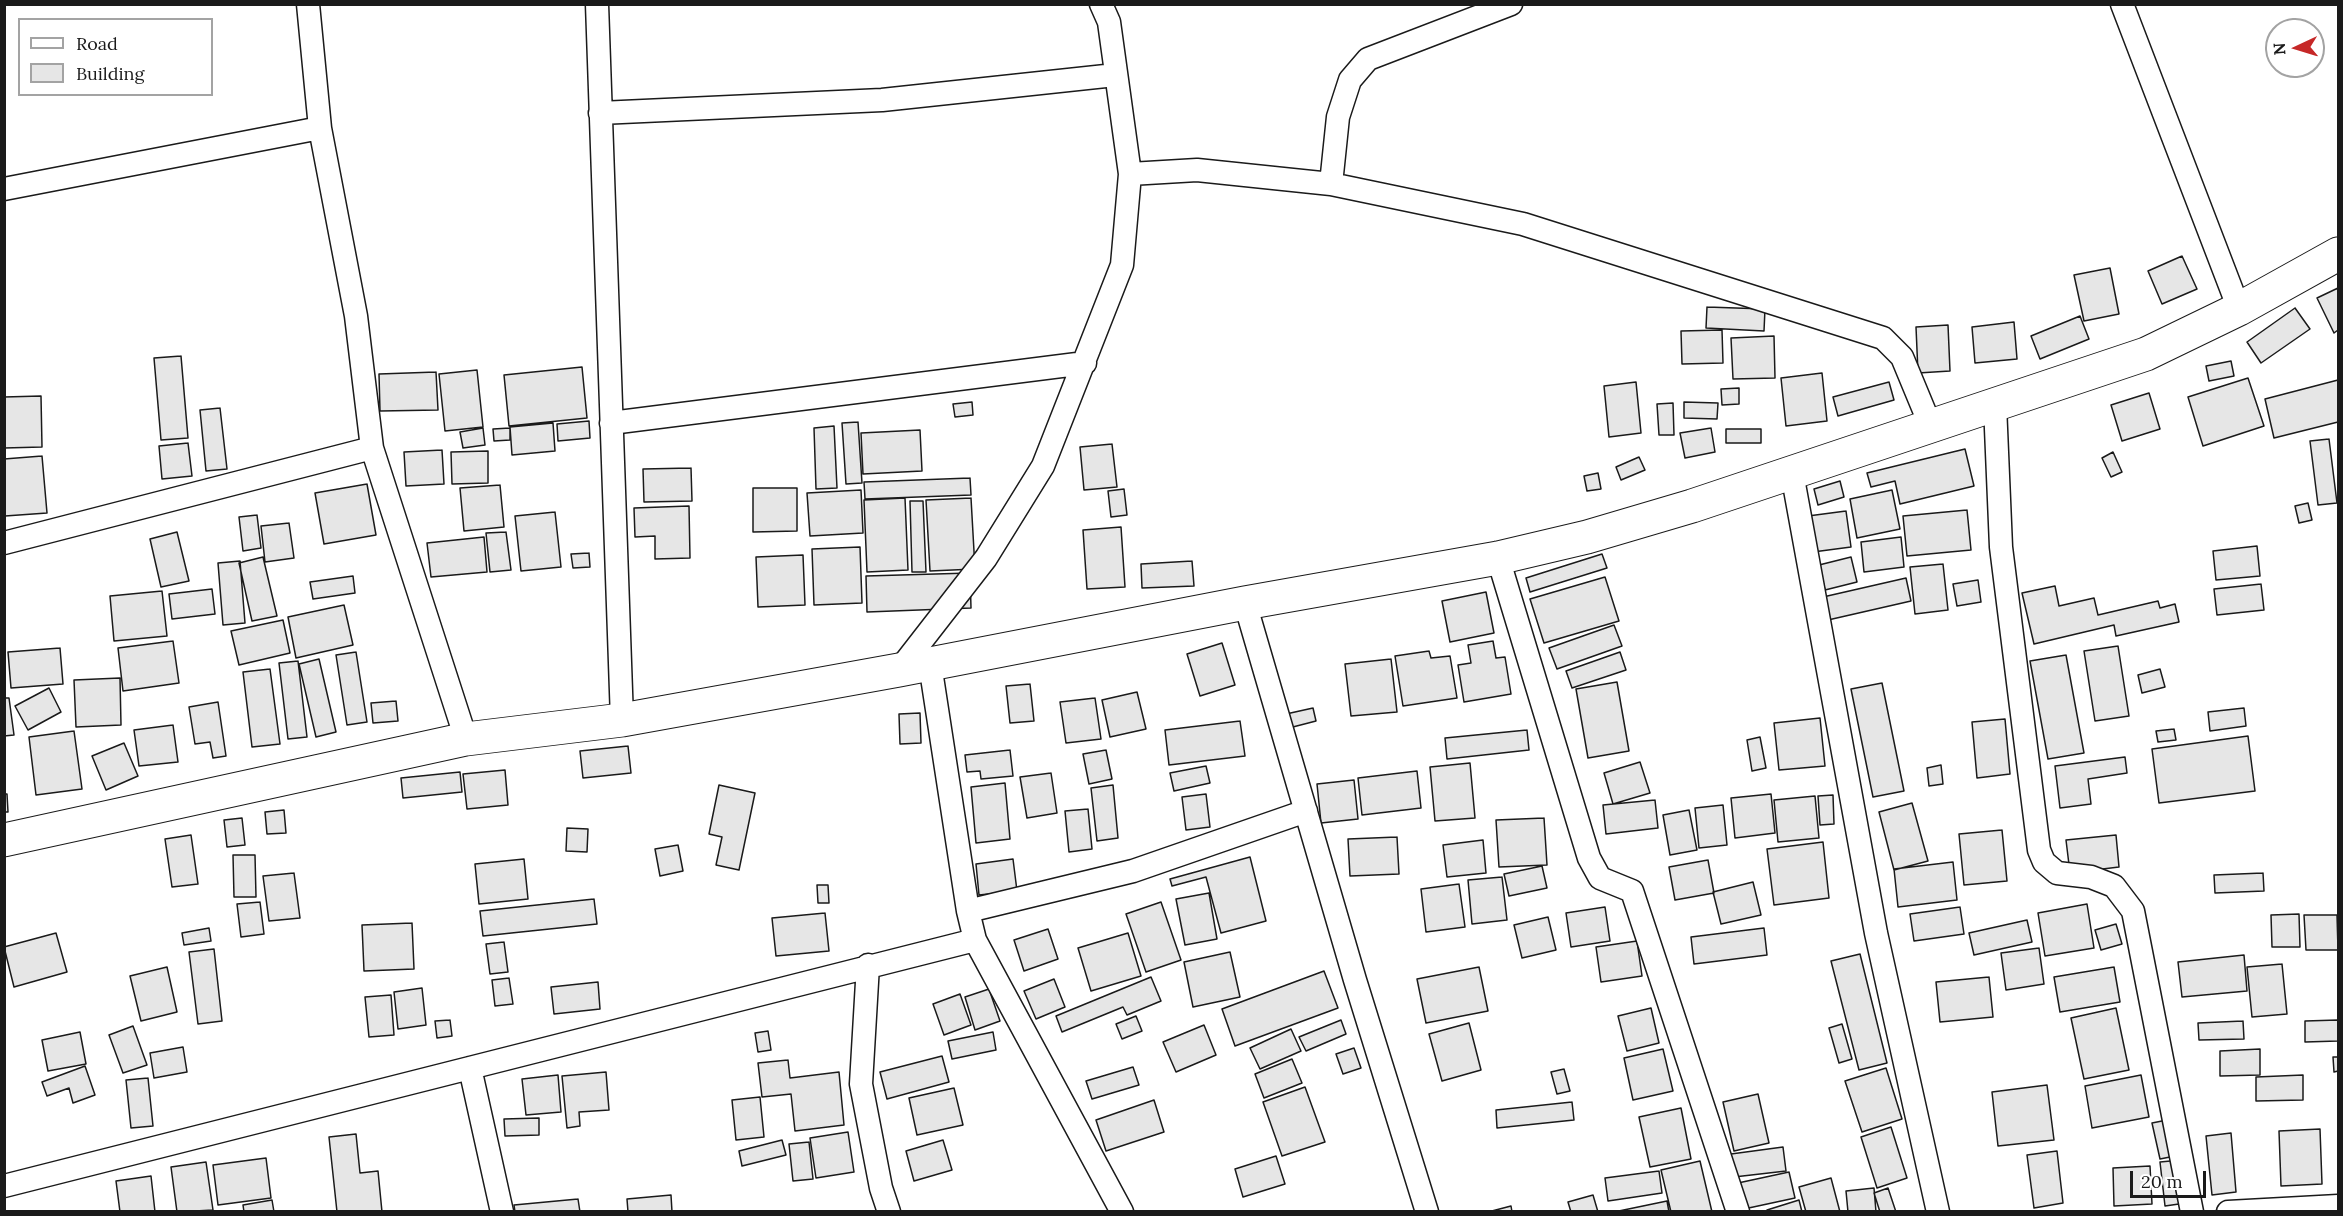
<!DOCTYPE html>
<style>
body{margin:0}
#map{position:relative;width:2343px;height:1216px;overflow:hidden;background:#fff;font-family:Lora,serif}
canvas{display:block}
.frame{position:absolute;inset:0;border:6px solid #1a1a1a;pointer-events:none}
.legend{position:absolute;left:18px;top:18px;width:195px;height:78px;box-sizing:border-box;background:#fff;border:2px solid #a3a3a3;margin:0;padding:8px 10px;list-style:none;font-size:18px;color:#1a1a1a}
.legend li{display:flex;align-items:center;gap:12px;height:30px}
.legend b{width:30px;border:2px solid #a3a3a3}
.north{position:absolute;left:2265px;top:18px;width:60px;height:60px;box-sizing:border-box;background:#fff;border:2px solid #a3a3a3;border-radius:50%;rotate:266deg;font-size:16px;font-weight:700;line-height:24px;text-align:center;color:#1a1a1a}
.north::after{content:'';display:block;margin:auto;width:21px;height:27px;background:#c62828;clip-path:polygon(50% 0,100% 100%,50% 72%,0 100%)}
.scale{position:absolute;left:2130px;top:1171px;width:76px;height:27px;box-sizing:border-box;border:3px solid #1a1a1a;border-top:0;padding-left:8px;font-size:18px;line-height:21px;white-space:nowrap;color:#1a1a1a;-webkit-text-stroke:4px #fff;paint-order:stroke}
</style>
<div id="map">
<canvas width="2343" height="1216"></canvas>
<div class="frame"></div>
<ul class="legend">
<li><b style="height:8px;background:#fff"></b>Road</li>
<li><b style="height:16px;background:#e6e6e6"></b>Building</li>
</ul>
<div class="north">N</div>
<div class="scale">20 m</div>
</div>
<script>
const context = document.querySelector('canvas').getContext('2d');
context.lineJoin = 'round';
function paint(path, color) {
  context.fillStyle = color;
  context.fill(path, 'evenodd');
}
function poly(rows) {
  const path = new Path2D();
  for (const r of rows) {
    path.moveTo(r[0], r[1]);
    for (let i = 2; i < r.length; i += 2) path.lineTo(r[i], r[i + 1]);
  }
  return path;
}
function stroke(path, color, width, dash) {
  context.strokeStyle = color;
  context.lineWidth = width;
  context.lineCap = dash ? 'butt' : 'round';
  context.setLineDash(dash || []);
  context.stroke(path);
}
const building = poly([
 [2182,256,2197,289,2162,304,2148,271,2182,256],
 [2110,268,2119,314,2084,321,2074,275,2110,268],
 [2338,288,2338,330,2334,333,2317,298,2338,288],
 [1707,307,1765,309,1764,331,1706,328,1707,307],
 [2295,308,2310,329,2261,363,2247,342,2295,308],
 [2080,316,2089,339,2040,359,2031,336,2080,316],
 [2014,322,2017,359,1975,363,1972,327,2014,322],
 [1948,325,1950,371,1918,373,1916,327,1948,325],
 [1722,330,1723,363,1682,364,1681,331,1722,330],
 [1774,336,1775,378,1733,379,1731,338,1774,336],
 [181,356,188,438,161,440,154,358,181,356],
 [2231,361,2234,376,2209,381,2206,366,2231,361],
 [582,367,587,418,509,426,504,375,582,367],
 [477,370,483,427,445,431,439,374,477,370],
 [436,372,438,410,380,411,379,374,436,372],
 [1822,373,1827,421,1786,426,1781,378,1822,373],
 [2248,378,2264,426,2203,446,2188,397,2248,378],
 [2338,380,2338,422,2274,438,2265,399,2338,380],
 [1636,382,1641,433,1609,437,1604,386,1636,382],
 [1889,382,1894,400,1838,416,1833,397,1889,382],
 [1739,388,1739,404,1722,405,1721,389,1739,388],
 [2149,393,2160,429,2122,441,2111,405,2149,393],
 [41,396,42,447,4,448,4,397,41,396],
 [972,402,973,415,955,417,953,404,972,402],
 [1684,402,1718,403,1717,419,1684,418,1684,402],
 [1673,403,1674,435,1659,435,1657,404,1673,403],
 [220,408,227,469,206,471,200,410,220,408],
 [589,421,590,438,558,441,557,424,589,421],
 [858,422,862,483,846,484,842,423,858,422],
 [553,423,555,451,512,455,510,427,553,423],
 [834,426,837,488,816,489,814,428,834,426],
 [483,428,485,445,463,448,460,432,483,428],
 [510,428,510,440,494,441,493,429,510,428],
 [1711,428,1715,452,1685,458,1680,433,1711,428],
 [1726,429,1761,429,1761,443,1726,443,1726,429],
 [920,430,922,471,863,474,861,433,920,430],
 [2329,439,2337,503,2318,505,2310,441,2329,439],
 [188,443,192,476,162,479,159,446,188,443],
 [1112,444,1117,487,1084,490,1080,447,1112,444],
 [1965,449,1974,486,1900,504,1895,481,1871,487,1867,473,1965,449],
 [442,450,444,484,406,486,404,452,442,450],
 [488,451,488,483,452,484,451,452,488,451],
 [2113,452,2122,472,2111,477,2102,458,2113,452],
 [42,456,47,513,5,516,4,459,42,456],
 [1639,457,1645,470,1621,480,1616,467,1639,457],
 [691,468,692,501,644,502,643,469,691,468],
 [1598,473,1601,489,1587,491,1584,476,1598,473],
 [970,478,971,495,865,499,864,482,970,478],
 [1840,481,1844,497,1818,505,1814,489,1840,481],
 [367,484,376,535,324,544,315,493,367,484],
 [500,485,504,527,464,531,460,488,500,485],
 [753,488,797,488,797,531,753,532,753,488],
 [1124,489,1127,515,1111,517,1108,491,1124,489],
 [861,490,863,533,810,536,807,493,861,490],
 [1892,490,1900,529,1857,538,1850,499,1892,490],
 [905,498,908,570,867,572,864,500,905,498],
 [971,498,975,569,930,571,926,500,971,498],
 [910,501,923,501,926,572,912,572,910,501],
 [2308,503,2312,520,2299,523,2295,506,2308,503],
 [689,506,690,558,655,559,655,536,635,537,634,508,689,506],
 [1967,510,1971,550,1907,556,1903,516,1967,510],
 [1846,511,1851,547,1813,552,1808,516,1846,511],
 [555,512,561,567,521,571,515,516,555,512],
 [257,515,261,548,243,551,239,517,257,515],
 [289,523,294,558,265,562,261,526,289,523],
 [1121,527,1125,587,1087,589,1083,530,1121,527],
 [177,532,189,581,161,587,150,539,177,532],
 [506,532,511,570,490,572,486,533,506,532],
 [484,537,487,572,431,577,427,543,484,537],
 [1901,537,1904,567,1864,572,1861,542,1901,537],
 [2257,546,2260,576,2216,580,2213,551,2257,546],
 [860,547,862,603,814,605,812,549,860,547],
 [589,553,590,567,573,568,571,554,589,553],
 [1602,554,1607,568,1530,592,1526,578,1602,554],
 [803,555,805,605,758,607,756,557,803,555],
 [263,557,277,616,252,621,239,563,263,557],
 [1851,557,1857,582,1825,590,1819,565,1851,557],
 [240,561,245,623,223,625,218,563,240,561],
 [1192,561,1194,586,1142,588,1141,564,1192,561],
 [1943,564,1948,610,1915,614,1910,567,1943,564],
 [970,573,971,608,867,612,866,576,970,573],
 [353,576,355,593,313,599,310,582,353,576],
 [1605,577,1619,621,1544,643,1530,599,1605,577],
 [1906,578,1911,601,1828,620,1823,597,1906,578],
 [1978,580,1981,602,1957,606,1953,584,1978,580],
 [2261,584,2264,610,2217,615,2214,589,2261,584],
 [2055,586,2059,606,2094,598,2098,615,2158,601,2160,608,2175,604,2179,622,2116,636,2114,625,2034,644,2022,593,2055,586],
 [212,589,215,614,172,619,169,594,212,589],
 [162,591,167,636,114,641,110,596,162,591],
 [1486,592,1494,633,1450,642,1442,601,1486,592],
 [344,605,353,645,296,658,288,617,344,605],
 [283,620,290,653,239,665,231,631,283,620],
 [1614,625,1622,646,1557,669,1549,648,1614,625],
 [173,641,179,683,123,691,118,648,173,641],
 [1493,641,1496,658,1505,657,1511,694,1464,702,1458,665,1471,663,1468,645,1493,641],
 [1222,643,1235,685,1200,696,1187,654,1222,643],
 [2118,646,2129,716,2095,721,2084,651,2118,646],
 [60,648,63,684,11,688,8,652,60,648],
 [1429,651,1431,658,1450,656,1457,698,1403,706,1395,656,1429,651],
 [356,652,367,722,347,725,336,655,356,652],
 [1620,652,1626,670,1572,688,1566,671,1620,652],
 [2066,655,2084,753,2048,759,2030,661,2066,655],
 [319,659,336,732,316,737,299,664,319,659],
 [1391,659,1397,712,1351,716,1345,664,1391,659],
 [298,661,307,737,288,739,279,663,298,661],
 [270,669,280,744,252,747,243,672,270,669],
 [2160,669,2165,687,2142,693,2138,675,2160,669],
 [120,678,121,725,76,727,74,680,120,678],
 [1617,682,1629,751,1588,758,1576,689,1617,682],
 [1882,683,1904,791,1873,797,1851,689,1882,683],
 [1030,684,1034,721,1010,723,1006,686,1030,684],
 [49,688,61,712,28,730,15,706,49,688],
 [1137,692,1146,729,1110,737,1102,700,1137,692],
 [4,698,9,698,14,735,4,736,4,698],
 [1095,698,1101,739,1066,743,1060,702,1095,698],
 [396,701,398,721,373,723,371,703,396,701],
 [218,702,226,756,213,758,210,742,195,744,189,707,218,702],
 [1313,708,1316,721,1289,728,1286,714,1313,708],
 [2244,708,2246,726,2210,731,2208,712,2244,708],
 [920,713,921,743,900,744,899,714,920,713],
 [1820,718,1825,766,1779,770,1774,723,1820,718],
 [2005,719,2010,774,1977,778,1972,722,2005,719],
 [1240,721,1245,756,1169,765,1165,730,1240,721],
 [173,725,178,762,139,766,134,730,173,725],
 [2174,729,2176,740,2158,742,2156,731,2174,729],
 [1527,730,1529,750,1447,759,1445,738,1527,730],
 [74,731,82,789,36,795,29,737,74,731],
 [2248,736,2255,791,2159,803,2152,749,2248,736],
 [1760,737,1766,768,1752,771,1747,740,1760,737],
 [124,743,138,776,106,790,92,756,124,743],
 [628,746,631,773,583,778,580,751,628,746],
 [1010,750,1013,776,981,779,980,771,967,772,965,755,1010,750],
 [1106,750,1112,779,1089,784,1083,754,1106,750],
 [2125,757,2127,773,2088,779,2091,804,2060,808,2055,766,2125,757],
 [1640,762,1650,793,1613,804,1604,773,1640,762],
 [1470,763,1475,818,1435,821,1430,767,1470,763],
 [1941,765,1943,784,1929,786,1927,768,1941,765],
 [1206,766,1210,783,1174,791,1170,773,1206,766],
 [505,770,508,805,467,809,463,774,505,770],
 [1417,771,1421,808,1362,815,1358,778,1417,771],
 [460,772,462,792,403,798,401,778,460,772],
 [1051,773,1057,813,1027,818,1020,777,1051,773],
 [1354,780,1358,819,1321,823,1317,784,1354,780],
 [1005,783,1010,839,976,843,971,787,1005,783],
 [719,785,755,793,739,870,716,865,722,837,709,834,719,785],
 [1113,785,1118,838,1097,841,1091,788,1113,785],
 [4,794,7,794,8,812,4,812,4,794],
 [1206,794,1210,827,1186,830,1182,797,1206,794],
 [1771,794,1775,833,1735,838,1731,798,1771,794],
 [1833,795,1834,824,1820,825,1818,796,1833,795],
 [1815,796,1819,838,1778,842,1774,800,1815,796],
 [1655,800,1658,828,1606,834,1603,805,1655,800],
 [1912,803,1928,861,1894,870,1879,812,1912,803],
 [1723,805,1727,845,1699,848,1695,808,1723,805],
 [1088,809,1092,849,1069,852,1065,811,1088,809],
 [284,810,286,833,267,834,265,812,284,810],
 [1689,810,1697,850,1670,855,1663,815,1689,810],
 [242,818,245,845,227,847,224,820,242,818],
 [1544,818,1547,865,1499,867,1496,820,1544,818],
 [567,828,588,829,587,852,566,851,567,828],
 [2002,830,2007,881,1964,885,1959,834,2002,830],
 [191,835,198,884,172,887,165,839,191,835],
 [2116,835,2119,867,2070,873,2066,840,2116,835],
 [1397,837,1399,874,1350,876,1348,839,1397,837],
 [1483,840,1486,873,1447,877,1443,845,1483,840],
 [1823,842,1829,898,1774,905,1767,849,1823,842],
 [678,845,683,871,660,876,655,849,678,845],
 [233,855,255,855,256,897,234,897,233,855],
 [1250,857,1266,921,1221,933,1206,877,1172,886,1170,879,1250,857],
 [524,859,528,899,479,904,475,864,524,859],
 [1013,859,1017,891,979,895,976,864,1013,859],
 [1708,860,1714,893,1675,900,1669,867,1708,860],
 [1953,862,1957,900,1898,907,1894,869,1953,862],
 [1542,866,1547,888,1509,896,1504,874,1542,866],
 [294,873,300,918,269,921,263,876,294,873],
 [2263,873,2264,891,2215,893,2214,875,2263,873],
 [1502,877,1507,920,1472,924,1468,880,1502,877],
 [1753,882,1761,915,1721,924,1713,892,1753,882],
 [1459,884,1465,927,1426,932,1421,889,1459,884],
 [817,885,828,885,829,903,818,903,817,885],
 [1209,893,1217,939,1185,945,1176,899,1209,893],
 [594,899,597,924,483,936,480,911,594,899],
 [260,902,264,934,241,937,237,904,260,902],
 [1161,902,1181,960,1146,972,1126,914,1161,902],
 [2087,904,2094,948,2045,956,2038,913,2087,904],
 [1605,907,1610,941,1571,947,1566,913,1605,907],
 [1960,907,1964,934,1914,941,1910,914,1960,907],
 [825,913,829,951,776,956,772,918,825,913],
 [2299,914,2300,947,2272,947,2271,915,2299,914],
 [2304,915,2337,915,2338,950,2306,950,2304,915],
 [1548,917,1556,950,1522,958,1514,925,1548,917],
 [2027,920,2032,942,1974,955,1969,933,2027,920],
 [412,923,414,969,364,971,362,925,412,923],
 [2116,924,2122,944,2101,950,2095,930,2116,924],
 [209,928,211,941,184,945,182,933,209,928],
 [1764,928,1767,955,1694,964,1691,937,1764,928],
 [1048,929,1058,959,1024,971,1014,940,1048,929],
 [56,933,67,972,14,987,4,947,56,933],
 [1128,933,1141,976,1091,991,1078,948,1128,933],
 [1637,941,1642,976,1601,982,1596,947,1637,941],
 [504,942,508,972,490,974,486,944,504,942],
 [2039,948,2044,984,2006,990,2001,953,2039,948],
 [214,949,222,1021,198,1024,189,952,214,949],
 [1230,952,1240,997,1193,1007,1184,962,1230,952],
 [1860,954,1887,1063,1859,1070,1831,961,1860,954],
 [2244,955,2247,991,2182,997,2178,962,2244,955],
 [2282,964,2287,1014,2252,1017,2247,967,2282,964],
 [167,967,177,1012,141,1021,130,976,167,967],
 [1479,967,1488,1011,1426,1023,1417,979,1479,967],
 [2114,967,2120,1002,2060,1012,2054,977,2114,967],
 [1324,971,1338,1008,1235,1046,1222,1009,1324,971],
 [1151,977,1161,1001,1127,1015,1123,1007,1062,1032,1056,1016,1151,977],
 [1989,977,1993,1017,1940,1022,1936,982,1989,977],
 [509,978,513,1004,495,1006,492,980,509,978],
 [1054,979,1065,1007,1036,1019,1024,991,1054,979],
 [598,982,600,1009,554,1014,551,987,598,982],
 [422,988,426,1025,398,1029,394,992,422,988],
 [989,989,1000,1021,975,1030,965,997,989,989],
 [960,994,971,1025,944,1035,933,1004,960,994],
 [391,995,394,1035,369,1037,365,997,391,995],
 [1651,1008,1659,1043,1627,1051,1618,1016,1651,1008],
 [2116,1008,2129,1070,2084,1079,2071,1018,2116,1008],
 [1136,1016,1142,1031,1122,1039,1116,1024,1136,1016],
 [450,1020,452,1036,437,1038,435,1021,450,1020],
 [1341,1020,1346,1034,1306,1051,1299,1037,1341,1020],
 [2338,1020,2338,1041,2305,1042,2305,1021,2338,1020],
 [2243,1021,2244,1039,2199,1040,2198,1023,2243,1021],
 [1469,1023,1481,1070,1442,1081,1429,1034,1469,1023],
 [1842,1024,1852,1059,1839,1063,1829,1028,1842,1024],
 [1204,1025,1216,1055,1176,1072,1163,1042,1204,1025],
 [133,1026,147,1065,123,1073,109,1035,133,1026],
 [1291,1029,1301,1051,1260,1069,1250,1048,1291,1029],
 [768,1031,771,1050,758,1052,755,1033,768,1031],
 [80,1032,86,1064,48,1071,42,1040,80,1032],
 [993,1032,996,1050,952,1059,948,1041,993,1032],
 [183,1047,187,1072,154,1078,150,1053,183,1047],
 [1354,1048,1361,1068,1343,1074,1336,1054,1354,1048],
 [1663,1049,1673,1091,1633,1100,1624,1058,1663,1049],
 [2260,1049,2260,1075,2220,1076,2220,1051,2260,1049],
 [942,1056,949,1082,887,1099,880,1072,942,1056],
 [2333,1057,2338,1057,2338,1071,2334,1072,2333,1057],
 [1292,1059,1302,1083,1264,1098,1255,1074,1292,1059],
 [788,1060,790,1078,839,1072,844,1125,795,1131,791,1094,762,1097,758,1063,788,1060],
 [85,1066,95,1095,73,1103,69,1088,47,1096,42,1082,85,1066],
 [1133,1067,1139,1085,1092,1099,1086,1081,1133,1067],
 [1886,1068,1902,1119,1862,1132,1845,1081,1886,1068],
 [1564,1069,1570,1091,1557,1094,1551,1072,1564,1069],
 [606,1072,609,1110,579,1112,580,1126,567,1128,562,1076,606,1072],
 [558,1075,561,1112,526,1115,522,1079,558,1075],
 [2141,1075,2149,1117,2092,1128,2085,1086,2141,1075],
 [2303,1075,2303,1100,2256,1101,2256,1077,2303,1075],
 [148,1078,153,1126,131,1128,126,1080,148,1078],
 [2047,1085,2054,1140,1998,1146,1992,1092,2047,1085],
 [1305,1087,1325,1142,1282,1156,1263,1102,1305,1087],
 [954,1088,963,1125,917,1135,909,1098,954,1088],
 [1758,1094,1769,1143,1734,1151,1723,1102,1758,1094],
 [760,1097,764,1137,736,1140,732,1100,760,1097],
 [1154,1100,1164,1132,1106,1151,1096,1120,1154,1100],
 [1572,1102,1574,1120,1497,1128,1496,1110,1572,1102],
 [1681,1108,1691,1159,1650,1167,1639,1117,1681,1108],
 [539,1118,539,1135,505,1136,504,1119,539,1118],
 [2172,1119,2180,1155,2160,1159,2152,1123,2172,1119],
 [1891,1127,1907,1178,1877,1188,1861,1137,1891,1127],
 [2320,1129,2322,1184,2281,1186,2279,1131,2320,1129],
 [848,1132,854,1172,816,1178,810,1138,848,1132],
 [2231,1133,2236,1192,2212,1195,2206,1136,2231,1133],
 [356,1134,360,1173,378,1171,382,1212,337,1212,329,1137,356,1134],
 [782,1140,786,1155,742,1166,739,1151,782,1140],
 [943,1140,952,1170,914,1181,906,1151,943,1140],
 [809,1142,813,1179,793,1181,789,1144,809,1142],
 [1783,1147,1786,1171,1734,1177,1731,1154,1783,1147],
 [2057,1151,2063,1203,2034,1208,2027,1155,2057,1151],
 [1276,1156,1285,1184,1243,1197,1235,1169,1276,1156],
 [266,1158,271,1198,218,1205,213,1165,266,1158],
 [2181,1160,2186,1203,2165,1206,2160,1162,2181,1160],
 [1700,1161,1712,1212,1671,1212,1661,1170,1700,1161],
 [206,1162,213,1210,177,1212,171,1167,206,1162],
 [2150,1166,2152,1204,2114,1206,2113,1168,2150,1166],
 [1659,1171,1662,1193,1608,1201,1605,1178,1659,1171],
 [1789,1172,1795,1198,1744,1209,1738,1183,1789,1172],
 [151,1176,155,1212,120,1212,116,1181,151,1176],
 [1831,1178,1840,1212,1806,1212,1799,1187,1831,1178],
 [1874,1188,1876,1212,1848,1212,1846,1191,1874,1188],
 [1888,1188,1896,1212,1880,1212,1874,1193,1888,1188],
 [671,1195,672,1212,628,1212,627,1199,671,1195],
 [1593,1195,1598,1212,1571,1212,1568,1202,1593,1195],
 [578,1199,580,1212,515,1212,514,1205,578,1199],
 [272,1200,274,1212,244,1212,243,1205,272,1200],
 [1799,1200,1802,1212,1767,1212,1767,1210,1799,1200],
 [1667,1201,1669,1212,1614,1212,1667,1201],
 [1511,1206,1512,1212,1488,1212,1511,1206]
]);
paint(building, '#e6e6e6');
stroke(building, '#1a1a1a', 1.5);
const street = poly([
 [308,4,320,128,356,316,372,448,466,739],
 [597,4,622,720],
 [2122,4,2239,309],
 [600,113,882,100,1115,75],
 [1130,174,1197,170,1331,184,1523,224,1883,338,1902,357,1931,427],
 [1331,184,1338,117,1350,80,1368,59,1511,4],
 [4,189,320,128],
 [1995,405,2001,547,2039,850,2044,862,2057,873,2091,877,2114,886,2133,911,2192,1212],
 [611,423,1085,363],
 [1792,473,1876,933,1938,1212],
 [4,543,372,448],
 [1498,558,1589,858,1600,878,1632,891,1738,1212],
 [1245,603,1355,980,1427,1212],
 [930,664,968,911,975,940,1122,1212],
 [899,670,986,558,1043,466,1122,265,1130,174,1109,22,1101,4],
 [968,911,1133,871,1306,811],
 [868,965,861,1084,881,1188,889,1212],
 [470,1068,502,1212],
 [4,1186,975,940],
 [2228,1212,2338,1206]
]);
const secondary = poly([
 [4,840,466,739,622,720,899,670,1245,603,1498,558,1587,537,1692,506,2146,354,2239,309,2338,254]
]);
stroke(street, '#1a1a1a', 25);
stroke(secondary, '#1a1a1a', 35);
stroke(street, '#fff', 22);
stroke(secondary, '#fff', 33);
</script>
